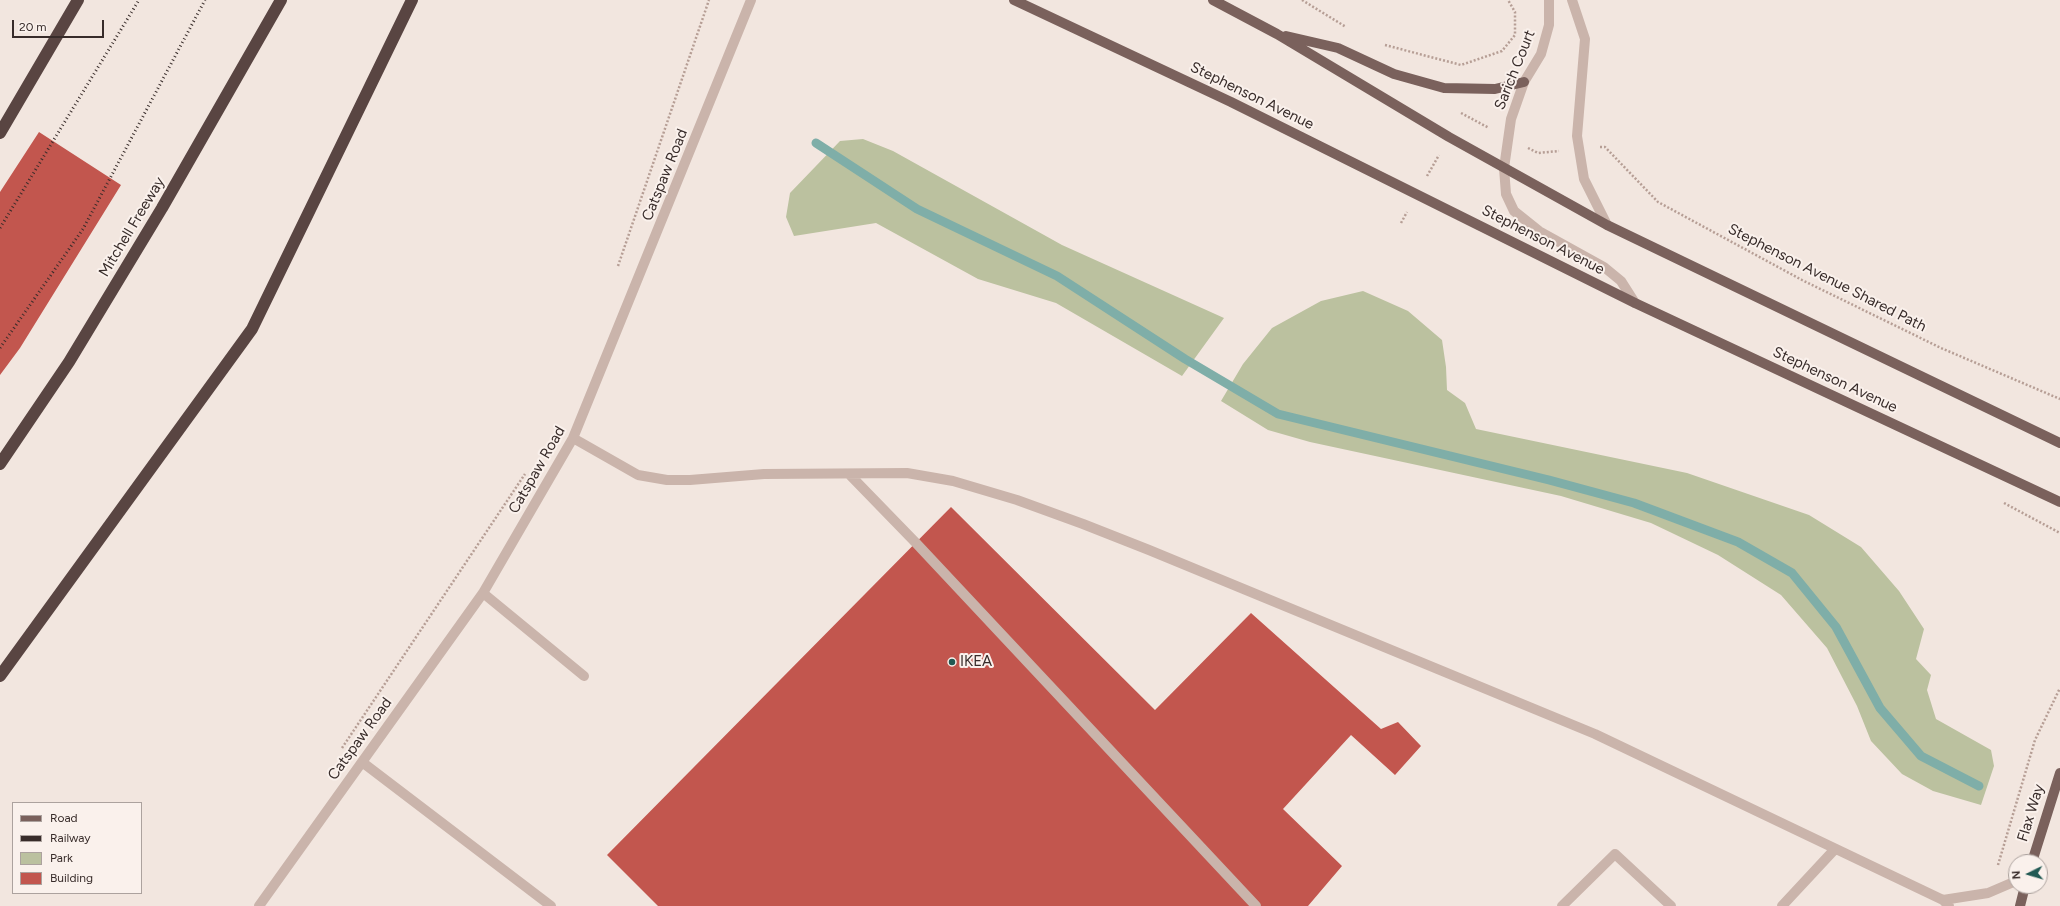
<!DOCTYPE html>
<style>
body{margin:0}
#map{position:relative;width:2060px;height:906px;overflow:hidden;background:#f2e6df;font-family:Figtree,sans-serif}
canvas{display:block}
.legend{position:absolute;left:12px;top:802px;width:130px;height:92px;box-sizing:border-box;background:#faf1ec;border:1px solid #aca29e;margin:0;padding:5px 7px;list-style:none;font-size:12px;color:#382c2a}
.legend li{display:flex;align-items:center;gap:8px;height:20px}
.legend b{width:20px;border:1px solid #aca29e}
.north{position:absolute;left:2008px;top:854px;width:40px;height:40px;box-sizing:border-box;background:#faf1ec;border:1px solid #aca29e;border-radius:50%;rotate:265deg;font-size:11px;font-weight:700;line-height:16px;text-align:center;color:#382c2a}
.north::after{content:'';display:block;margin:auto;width:14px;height:18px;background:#215953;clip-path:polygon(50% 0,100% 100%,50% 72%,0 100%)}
.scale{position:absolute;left:12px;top:20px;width:92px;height:18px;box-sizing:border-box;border:2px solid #382c2a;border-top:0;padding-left:5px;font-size:12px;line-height:14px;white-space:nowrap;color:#382c2a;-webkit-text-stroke:3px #faf1ec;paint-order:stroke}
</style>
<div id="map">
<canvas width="2060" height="906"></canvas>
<ul class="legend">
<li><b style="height:5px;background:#7a615c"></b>Road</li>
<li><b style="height:5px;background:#382c2a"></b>Railway</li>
<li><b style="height:11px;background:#bbc19f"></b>Park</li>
<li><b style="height:11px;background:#c2564e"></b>Building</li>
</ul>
<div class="north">N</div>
<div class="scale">20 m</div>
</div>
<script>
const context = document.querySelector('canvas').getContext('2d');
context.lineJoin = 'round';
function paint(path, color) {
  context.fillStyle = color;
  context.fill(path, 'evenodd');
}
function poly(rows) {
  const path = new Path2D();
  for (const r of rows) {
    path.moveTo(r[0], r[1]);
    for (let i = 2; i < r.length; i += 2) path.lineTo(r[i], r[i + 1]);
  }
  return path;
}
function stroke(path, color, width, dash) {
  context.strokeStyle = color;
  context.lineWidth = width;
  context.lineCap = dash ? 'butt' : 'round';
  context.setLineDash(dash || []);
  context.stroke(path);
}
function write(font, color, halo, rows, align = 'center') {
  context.font = font + ' Figtree,sans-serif';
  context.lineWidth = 4;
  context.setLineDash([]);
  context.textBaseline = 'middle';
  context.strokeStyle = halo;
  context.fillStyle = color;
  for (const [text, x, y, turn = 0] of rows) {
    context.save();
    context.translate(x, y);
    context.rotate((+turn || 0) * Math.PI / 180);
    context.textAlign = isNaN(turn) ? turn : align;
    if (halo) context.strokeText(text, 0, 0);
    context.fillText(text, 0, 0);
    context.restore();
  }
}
paint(poly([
 [863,139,893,151,1062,245,1224,318,1182,376,1056,303,978,279,876,223,794,236,786,217,790,193,840,141],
 [1363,291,1408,311,1442,340,1446,367,1447,390,1465,403,1476,429,1687,473,1809,515,1861,547,1899,591,1924,629,1916,659,1931,675,1927,690,1936,719,1991,750,1994,766,1981,805,1933,791,1902,774,1871,741,1857,706,1827,648,1781,595,1718,555,1651,523,1561,496,1310,442,1268,430,1221,401,1243,364,1272,328,1321,301]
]), '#bbc19f');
stroke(poly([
 [816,143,917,209,1057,276,1185,359,1278,414,1549,480,1634,503,1738,542,1792,573,1836,627,1880,708,1921,756,1979,786]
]), '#7faea8', 9);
paint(poly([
 [39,132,121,185,20,348,0,375,0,192],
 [951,507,1155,710,1251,613,1381,729,1398,722,1421,746,1395,775,1351,735,1283,809,1342,866,1308,906,658,906,607,855]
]), '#c2564e');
stroke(poly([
 [1302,0,1346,27],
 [1385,45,1461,65,1502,51,1515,35,1515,12,1508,0],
 [1461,113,1489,128],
 [1600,147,1605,147,1658,202,1802,280,1941,348,2060,399],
 [1528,148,1538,153,1559,151],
 [1427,176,1439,155],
 [1401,223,1407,212],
 [618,266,709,0],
 [2004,503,2060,533],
 [342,748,525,474],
 [1998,865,2035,740,2060,688]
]), '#b69e95', 2.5, [2, 2]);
stroke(poly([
 [1549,0,1549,25,1541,54,1524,82,1511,119,1504,168,1506,194,1514,211,1539,231,1604,267,1621,281,1635,303],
 [1572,0,1585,39,1577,136,1584,179,1607,225],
 [573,438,638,475,667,480,690,480,764,474,907,473,953,481,1017,500,1083,524,1149,550,1595,734,1943,900,1949,906],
 [849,474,916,543,1256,906],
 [483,593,584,676],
 [362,762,551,906],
 [1943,900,1988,893,2016,881],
 [259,906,483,593,573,438,751,0],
 [1562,906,1615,854,1671,906],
 [1782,906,1835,849]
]), '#cab4ab', 10);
stroke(poly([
 [1014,0,1231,102,1635,303,2060,502],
 [1213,0,1277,34,1449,137,1607,225,2060,443],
 [1286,36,1338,48,1394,74,1444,88,1495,89,1524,82],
 [2032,862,2060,773],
 [2020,906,2025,886]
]), '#7a615c', 10);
stroke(poly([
 [0,133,78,0],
 [0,464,69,362,162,208,281,0],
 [0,676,252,329,412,0]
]), '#594542', 12);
stroke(poly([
 [0,228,139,0],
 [0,348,83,229,205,0]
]), '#382c2a', 3, [1, 3]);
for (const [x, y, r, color] of [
 [952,662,4,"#215953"]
]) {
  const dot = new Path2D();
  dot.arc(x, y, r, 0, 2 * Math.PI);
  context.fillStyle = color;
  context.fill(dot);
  stroke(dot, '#faf1ec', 1.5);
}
write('15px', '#382c2a', '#faf1ec', [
 ["Sarich Court",1515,70,-68],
 ["Stephenson Avenue",1252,96,26],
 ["Catspaw Road",665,175,-68],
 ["Mitchell Freeway",132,227,-59],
 ["Stephenson Avenue",1543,240,27],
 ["Stephenson Avenue Shared Path",1827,278,27],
 ["Stephenson Avenue",1835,380,25],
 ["Catspaw Road",537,470,-60],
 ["Catspaw Road",360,739,-54],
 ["Flax Way",2031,813,-73]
]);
write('15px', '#382c2a', '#faf1ec', [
 ["IKEA",960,662]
], 'left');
</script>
